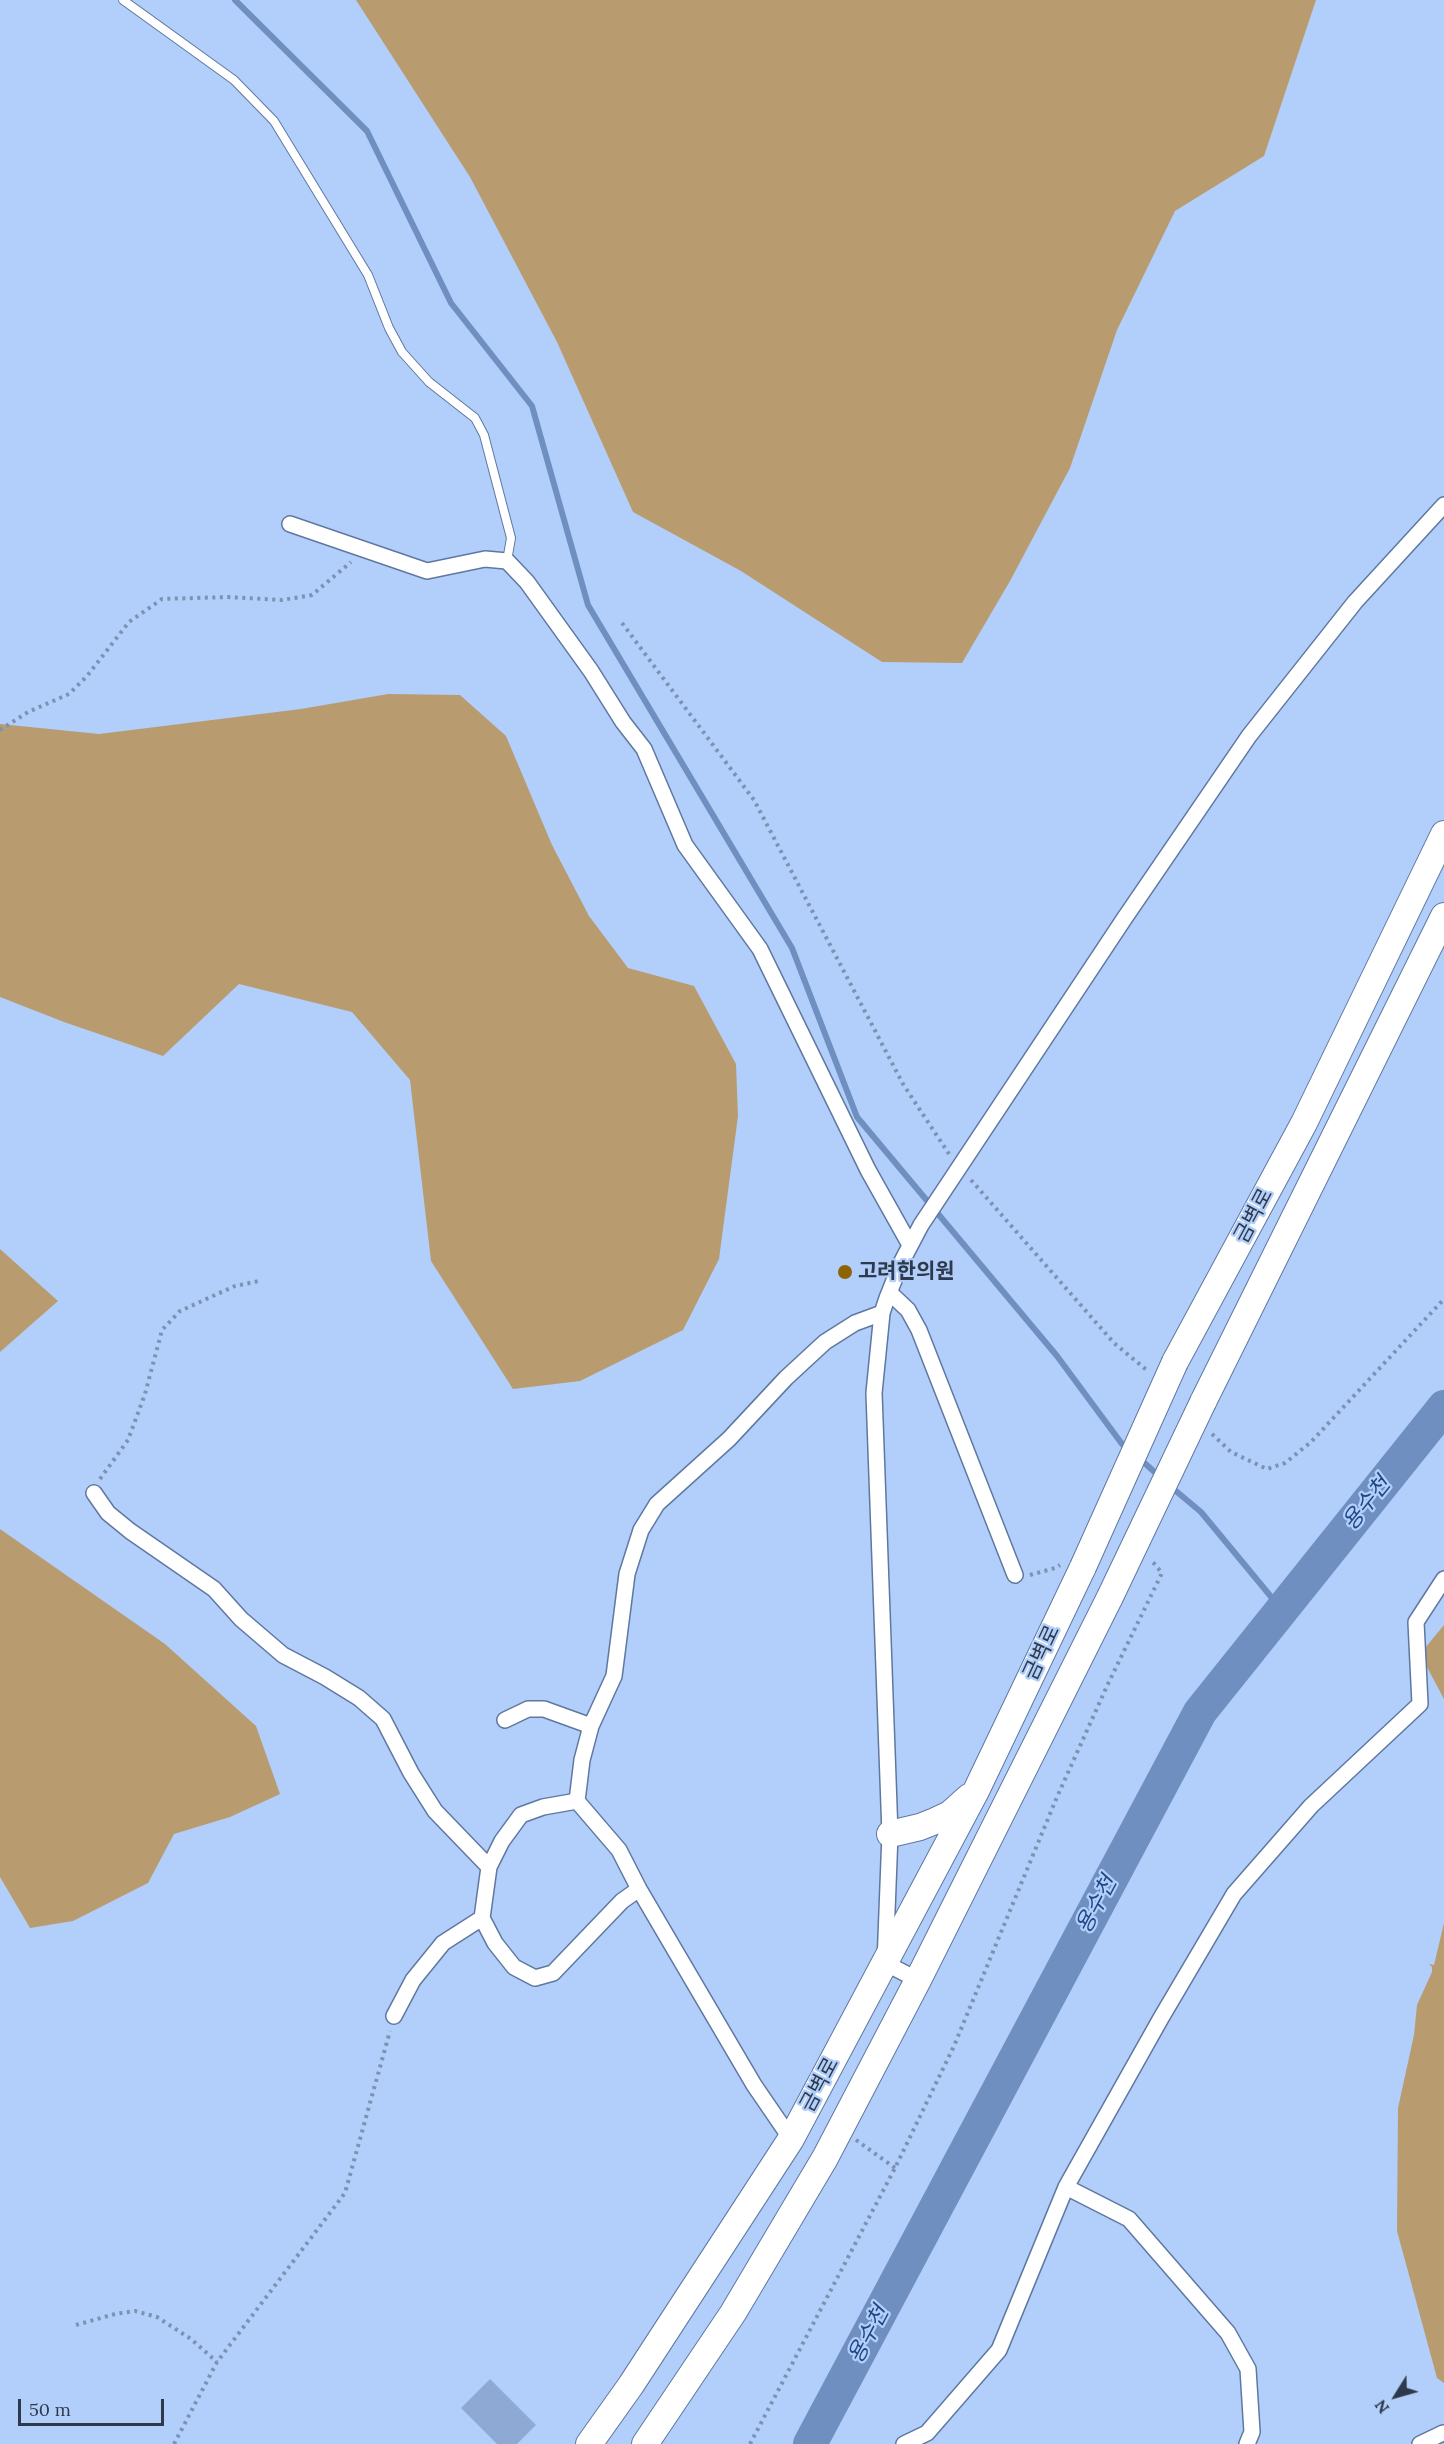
<!DOCTYPE html>
<meta charset="utf-8">
<style>
body{margin:0}
#map{position:relative;width:1444px;height:2444px;overflow:hidden;background:#b2cefa;font-family:Lora,serif}
canvas{display:block}
.north{position:absolute;left:1366px;top:2366px;width:60px;height:60px;-webkit-text-stroke:4px #b2cefa;paint-order:stroke;rotate:233deg;font-size:16px;font-weight:700;line-height:24px;text-align:center;color:#2e3a4b}
.north::after{content:'';display:block;margin:auto;width:21px;height:27px;background:#2e3a4b;clip-path:polygon(50% 0,100% 100%,50% 72%,0 100%)}
.scale{position:absolute;left:18px;top:2399px;width:146px;height:27px;box-sizing:border-box;border:3px solid #2e3a4b;border-top:0;padding-left:8px;font-size:18px;line-height:21px;white-space:nowrap;color:#2e3a4b;-webkit-text-stroke:4px #b2cefa;paint-order:stroke}
</style>
<div id="map">
<canvas width="1444" height="2444"></canvas>
<div class="north">N</div>
<div class="scale">50 m</div>
</div>
<script>
const context = document.querySelector('canvas').getContext('2d');
context.lineJoin = 'round';
function paint(path, color) {
  context.fillStyle = color;
  context.fill(path, 'evenodd');
}
function poly(rows) {
  const path = new Path2D();
  for (const r of rows) {
    path.moveTo(r[0], r[1]);
    for (let i = 2; i < r.length; i += 2) path.lineTo(r[i], r[i + 1]);
  }
  return path;
}
function stroke(path, color, width, dash) {
  context.strokeStyle = color;
  context.lineWidth = width;
  context.lineCap = dash ? 'butt' : 'round';
  context.setLineDash(dash || []);
  context.stroke(path);
}
function write(font, color, halo, rows, align = 'center') {
  context.font = font + ' Lora,"Noto Sans KR",serif';
  context.lineWidth = 4.5;
  context.setLineDash([]);
  context.textBaseline = 'middle';
  context.strokeStyle = halo;
  context.fillStyle = color;
  for (const [text, x, y, turn = 0] of rows) {
    context.save();
    context.translate(x, y);
    context.rotate((+turn || 0) * Math.PI / 180);
    context.textAlign = isNaN(turn) ? turn : align;
    if (halo) context.strokeText(text, 0, 0);
    context.fillText(text, 0, 0);
    context.restore();
  }
}
paint(poly([
 [356,0,1316,0,1264,156,1175,211,1117,330,1070,468,1010,581,962,663,882,662,741,571,633,512,557,342,470,177],
 [388,694,460,695,506,736,552,845,589,916,628,968,694,986,736,1064,738,1116,719,1259,683,1330,580,1381,513,1389,431,1261,410,1080,352,1012,239,984,163,1056,64,1022,0,997,0,724,99,734,301,709],
 [0,1249,58,1301,0,1352],
 [0,1529,165,1644,256,1726,280,1794,230,1817,174,1834,148,1883,73,1921,30,1928,0,1877],
 [1444,1625,1444,1699,1420,1654],
 [1444,1923,1444,2383,1437,2378,1397,2231,1398,2108,1414,2035,1417,2005,1432,1972,1432,1967,1429,1964,1434,1965]
]), '#b89c6f');
stroke(poly([
 [235,0,367,131,451,303,532,406,588,605,792,948,857,1117,1057,1356,1122,1444,1129,1450],
 [1139,1458,1160,1477],
 [1170,1486,1201,1512,1282,1610]
]), '#6f8fc0', 6);
stroke(poly([
 [810,2444,1200,1712,1444,1407]
]), '#6f8fc0', 34);
paint(poly([
 [490,2379,536,2425,517,2444,497,2444,461,2408]
]), '#8eaad4');
const service = poly([
 [123,0,234,80,274,121,368,275,389,328,402,352,429,382,475,418,484,435,511,538,507,561]
]);
const minor = poly([
 [290,524,427,571,485,559,507,561,527,582,591,671,623,722,644,749,685,845,760,949,868,1170,910,1245],
 [890,1293,908,1310,919,1330,1015,1575],
 [94,1493,108,1513,130,1531,214,1589,241,1619,283,1655,325,1677,359,1698,383,1719,411,1773,435,1811,489,1867],
 [505,1720,528,1709,544,1709,591,1726],
 [577,1801,543,1807,521,1815,502,1841,489,1867,482,1918,495,1943,514,1967,535,1978,553,1973,622,1901,639,1889],
 [918,1980,885,1963,890,1834,874,1393,882,1313,887,1298,901,1263,921,1225,1124,919,1249,736,1355,602,1444,505],
 [394,2016,413,1980,443,1943,482,1918],
 [791,2139,754,2085,639,1889,619,1850,577,1801,582,1760,591,1726,614,1676,627,1574,641,1530,657,1504,729,1439,786,1378,825,1342,855,1323,882,1313],
 [904,2444,927,2433,999,2350,1066,2187],
 [1247,2444,1252,2432,1248,2369,1228,2333,1129,2219,1066,2187,1161,2018,1234,1894,1311,1806,1420,1704,1416,1622,1444,1579],
 [1420,2444,1443,2433]
]);
const trunk = poly([
 [1175,1362,1304,1123,1444,834],
 [1203,1402,1444,916],
 [890,1834,920,1827,935,1821,950,1814,969,1797],
 [589,2444,631,2385,791,2139,976,1791,1083,1567],
 [645,2444,733,2313,825,2158,918,1980,1110,1597]
]);
stroke(service, '#5f78a0', 10);
stroke(minor, '#5f78a0', 18);
stroke(trunk, '#5f78a0', 28);
stroke(poly([
 [622,623,754,800,903,1084,949,1154],
 [0,730,28,712,69,694,87,676,129,622,162,599,228,597,282,600,312,595,351,562],
 [971,1180,1114,1343,1149,1372],
 [1212,1434,1231,1452,1267,1469,1285,1463,1311,1442,1444,1299],
 [100,1479,128,1440,145,1394,162,1330,180,1311,235,1286,259,1281],
 [1030,1575,1055,1568,1060,1565],
 [856,2140,895,2168],
 [76,2325,115,2314,135,2311,157,2317,191,2339,217,2362],
 [174,2444,217,2362,345,2193,390,2031],
 [750,2444,895,2168,954,2046,1057,1797,1107,1686,1162,1573,1152,1561]
]), '#7c92b3', 4, [3, 4.5]);
stroke(service, '#fff', 8);
stroke(minor, '#fff', 15);
stroke(trunk, '#fff', 26);
const trunkBridge = poly([
 [1083,1567,1175,1362],
 [1110,1597,1203,1402]
]);
stroke(trunkBridge, '#5f78a0', 28, []);
stroke(trunkBridge, '#fff', 26);
for (const [x, y, r, color] of [
 [845,1272,8,"#8d6306"]
]) {
  const dot = new Path2D();
  dot.arc(x, y, r, 0, 2 * Math.PI);
  context.fillStyle = color;
  context.fill(dot);
  stroke(dot, '#b2cefa', 2);
}
write('21px', '#2e3a4b', '#b2cefa', [
 ["금벽로",1254,1216,-62],
 ["금벽로",1042,1653,-65],
 ["금벽로",820,2085,-62]
]);
write('bold 21px', '#2e3a4b', '#b2cefa', [
 ["고려한의원",858,1272]
], 'left');
write('italic 22px', '#1f4785', '#b2cefa', [
 ["용수천",1367,1504,-51],
 ["용수천",1097,1905,-62],
 ["용수천",869,2335,-62]
]);
</script>
